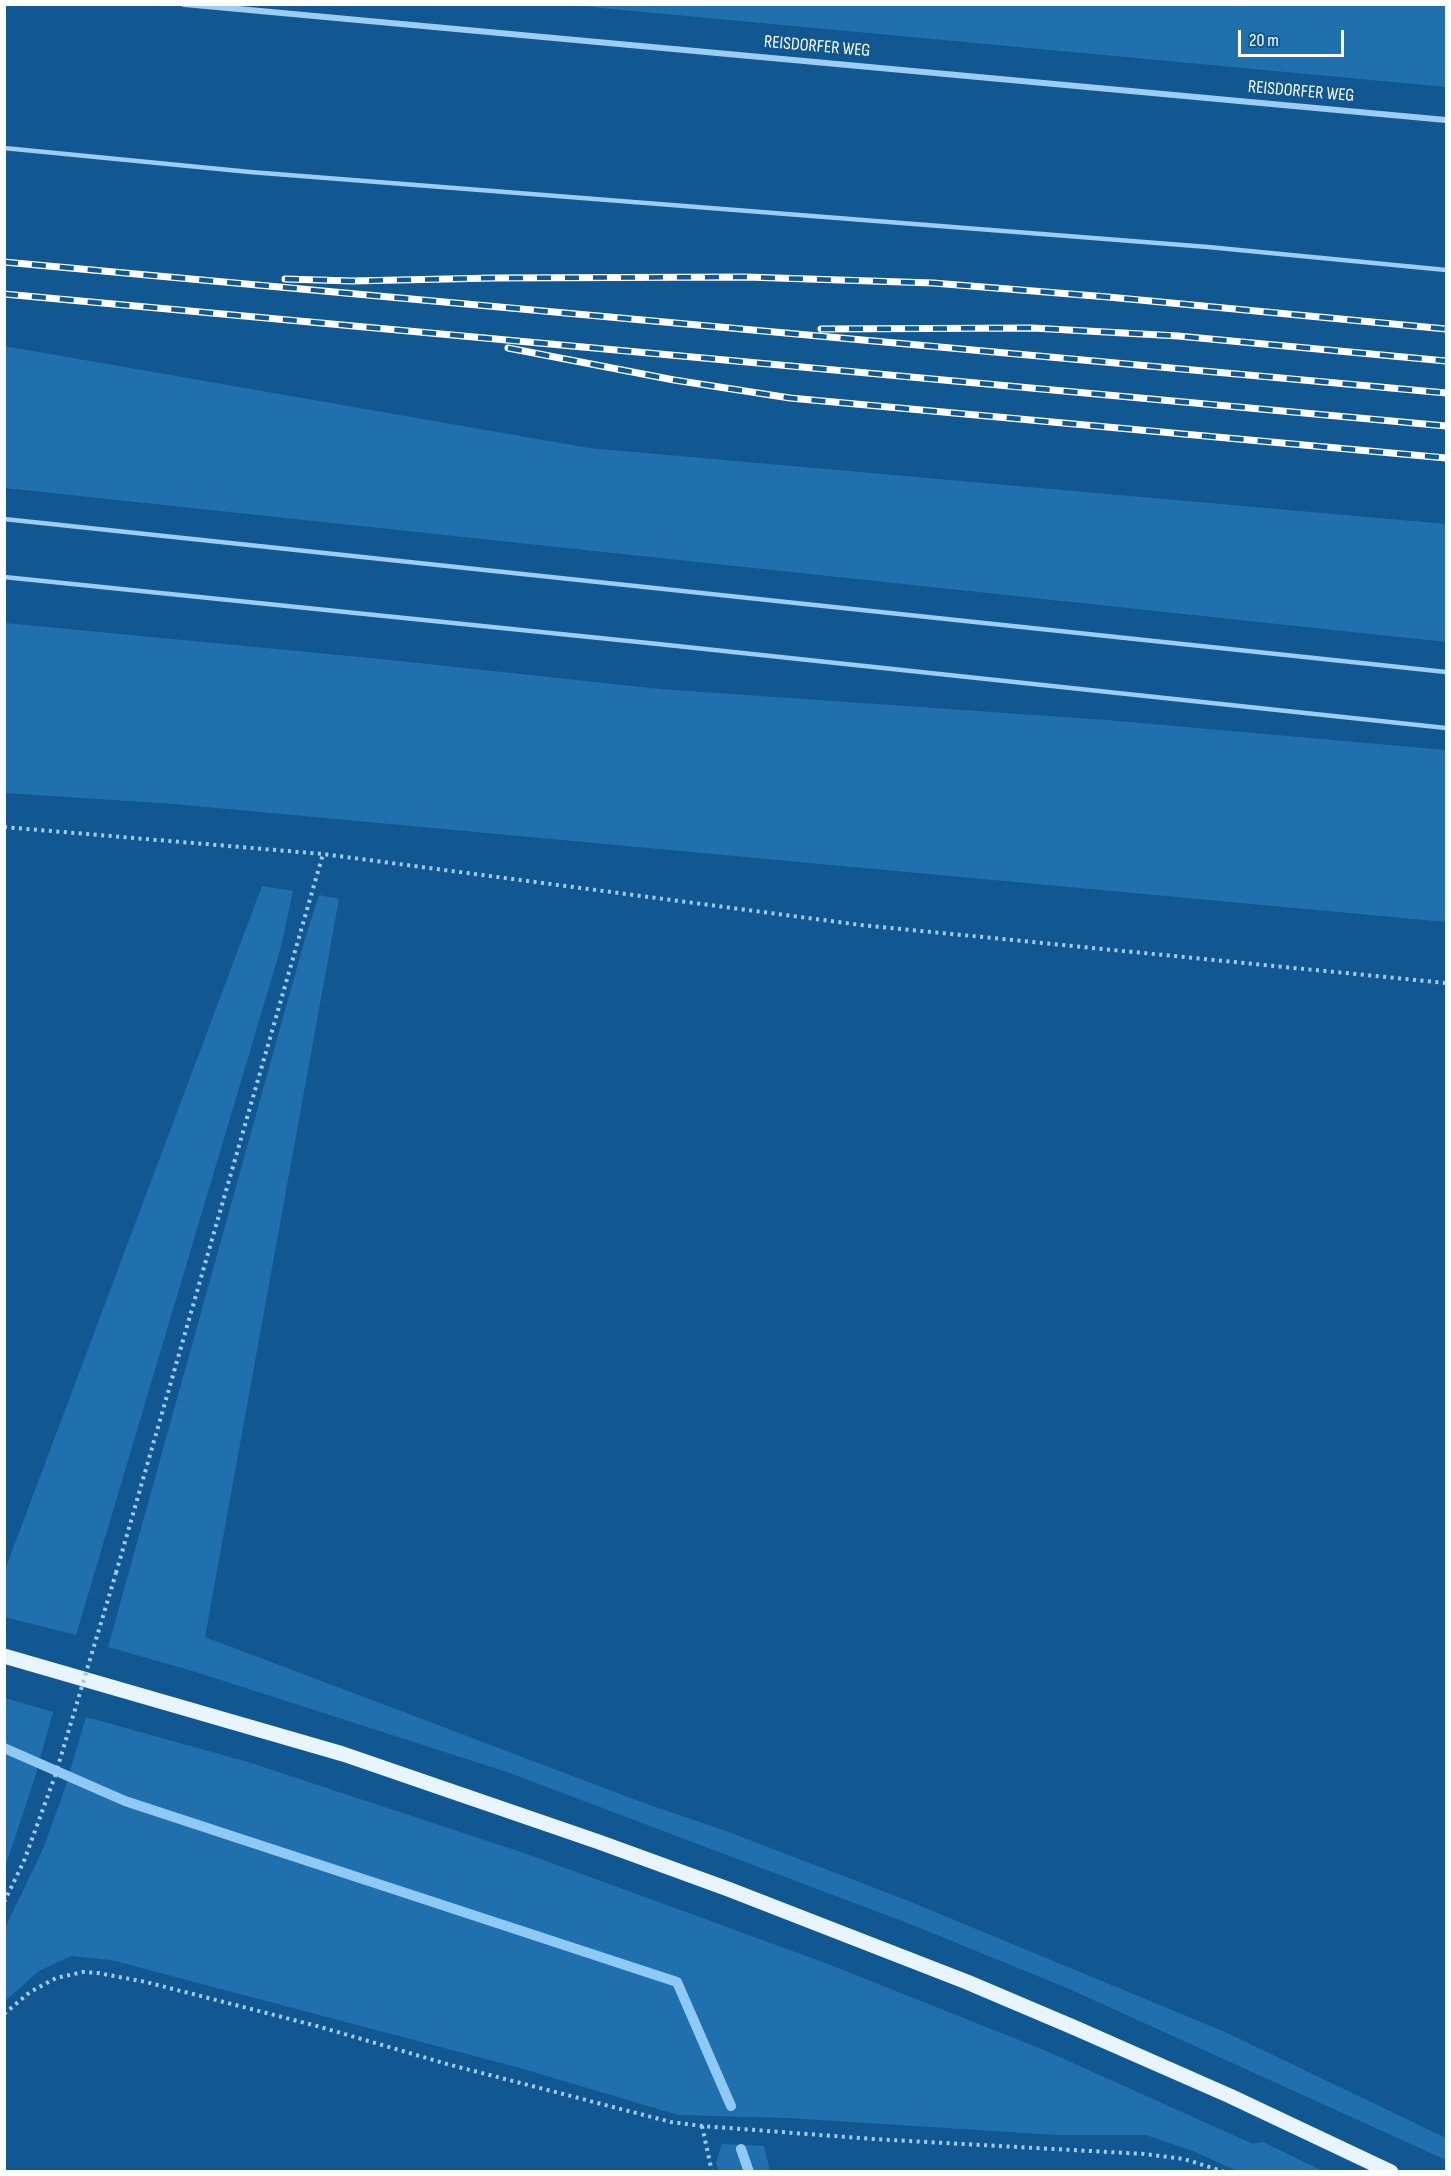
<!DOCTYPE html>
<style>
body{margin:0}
#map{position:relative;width:1451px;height:2176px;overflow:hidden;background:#115791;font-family:"Sofia Sans Condensed",sans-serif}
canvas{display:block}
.frame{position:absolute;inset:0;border:6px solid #fff;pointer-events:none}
.scale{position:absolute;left:1238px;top:30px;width:106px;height:27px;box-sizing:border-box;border:3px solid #fff;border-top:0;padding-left:8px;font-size:18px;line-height:21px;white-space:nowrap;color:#fff;-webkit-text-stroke:4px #115791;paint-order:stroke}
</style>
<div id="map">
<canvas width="1451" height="2176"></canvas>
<div class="frame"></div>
<div class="scale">20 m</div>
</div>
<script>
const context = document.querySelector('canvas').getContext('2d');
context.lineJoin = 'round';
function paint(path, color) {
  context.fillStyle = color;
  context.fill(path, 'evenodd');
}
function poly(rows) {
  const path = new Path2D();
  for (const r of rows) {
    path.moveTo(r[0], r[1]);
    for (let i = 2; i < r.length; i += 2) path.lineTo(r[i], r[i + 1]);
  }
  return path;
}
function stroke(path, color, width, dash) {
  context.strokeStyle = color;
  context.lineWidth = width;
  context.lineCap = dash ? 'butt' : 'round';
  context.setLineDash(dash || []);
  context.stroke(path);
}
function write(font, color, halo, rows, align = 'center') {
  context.font = font + ' "Sofia Sans Condensed",sans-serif';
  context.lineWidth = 4.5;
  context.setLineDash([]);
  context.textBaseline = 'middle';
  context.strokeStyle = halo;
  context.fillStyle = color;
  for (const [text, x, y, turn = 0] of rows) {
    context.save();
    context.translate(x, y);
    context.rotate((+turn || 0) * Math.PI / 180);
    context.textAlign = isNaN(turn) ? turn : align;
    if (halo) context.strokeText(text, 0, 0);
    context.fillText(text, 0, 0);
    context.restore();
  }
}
paint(poly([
 [569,5,1446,5,1446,87],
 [4,346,589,448,1446,524,1446,642,5,488],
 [5,623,381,659,660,689,1107,720,1446,750,1446,922,174,804,5,793],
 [262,886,293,891,281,947,76,1635,5,1617,5,1570],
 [319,895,339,899,205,1637,644,1803,726,1831,906,1900,1225,2032,1446,2138,1446,2160,1067,1988,915,1926,507,1772,196,1672,108,1647,304,942],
 [5,1698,53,1712,35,1777,14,1841,5,1866],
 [86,1717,248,1762,527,1854,828,1964,1044,2050,1253,2144,1263,2142,1323,2171,1237,2171,1193,2151,1146,2135,1056,2135,788,2118,678,2115,520,2068,111,1960,71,1956,39,1971,5,2001,5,1928,43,1849,64,1791],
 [722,2144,764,2146,770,2171,719,2171,716,2163]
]), '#2070ae');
stroke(poly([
 [4,1748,125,1801,677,1982,731,2106],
 [741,2149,749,2172]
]), '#8fcaf6', 10);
stroke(poly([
 [4,827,323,854,861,925,1446,983],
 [116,1573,323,854],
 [4,1902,24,1861,55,1776],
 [4,2014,30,1992,56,1978,83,1972,98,1973,146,1982,317,2026,447,2064,671,2122,702,2126,873,2139,1144,2154,1184,2159,1225,2172],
 [702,2126,712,2172]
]), '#9dcdf2', 4, [3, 4.5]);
stroke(poly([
 [4,148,250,172,1208,247,1446,270],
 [4,519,1446,672],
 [4,577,658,644,1446,728]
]), '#9dcdf2', 4.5);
stroke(poly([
 [184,4,1446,120]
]), '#9dcdf2', 6);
stroke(poly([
 [4,1656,343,1754,599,1842,728,1889,967,1982,1073,2027,1230,2096,1391,2172]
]), '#e8f4ff', 15);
const rail = poly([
 [4,262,1446,393],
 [285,279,352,281,494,278,746,277,933,283,1108,297,1446,329],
 [4,294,1446,426],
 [821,329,1032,328,1178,336,1446,361],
 [508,348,674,380,790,398,1446,458]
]);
stroke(rail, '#fff', 7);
stroke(rail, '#115791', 4.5, [14]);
stroke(poly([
 [55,1776,116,1573]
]), '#9dcdf2', 4, [3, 4.5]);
write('18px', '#fff', '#115791', [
 ["REISDORFER WEG",817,47,5],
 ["REISDORFER WEG",1301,92,5]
]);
</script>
